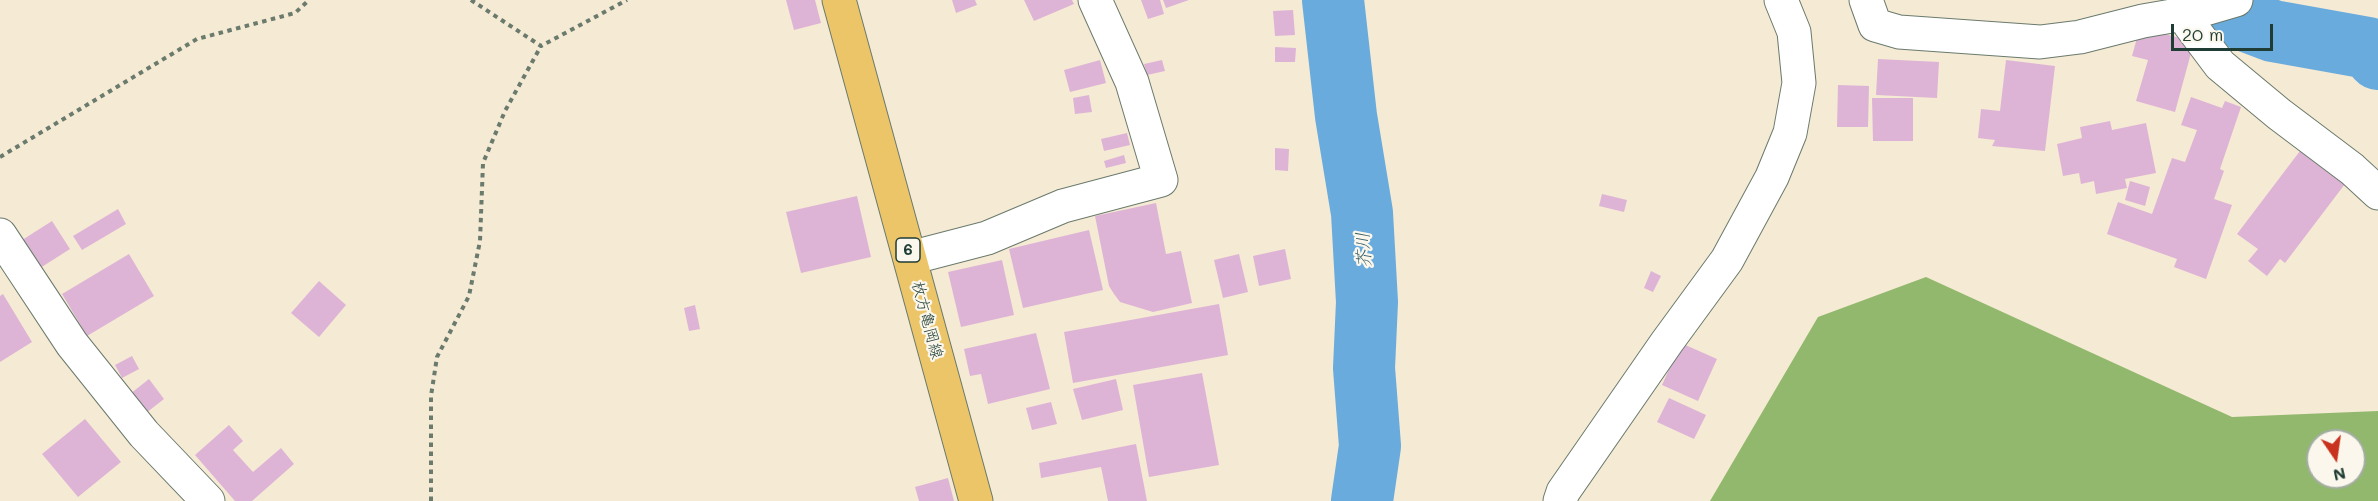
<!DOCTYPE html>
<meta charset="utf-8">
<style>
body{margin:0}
#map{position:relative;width:2378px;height:501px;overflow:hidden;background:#f5ead4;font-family:Mali,sans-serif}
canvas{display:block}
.north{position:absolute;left:2306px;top:429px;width:60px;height:60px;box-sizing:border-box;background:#fbf7ec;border:2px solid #a3ada2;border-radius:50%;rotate:167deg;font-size:16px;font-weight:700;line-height:24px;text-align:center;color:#1f3d34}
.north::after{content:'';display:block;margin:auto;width:21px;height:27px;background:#c8321e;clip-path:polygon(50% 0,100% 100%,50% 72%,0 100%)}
.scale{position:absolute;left:2171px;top:24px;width:102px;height:27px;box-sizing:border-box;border:3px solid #1f3d34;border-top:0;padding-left:8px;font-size:18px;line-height:21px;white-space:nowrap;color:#1f3d34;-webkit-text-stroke:4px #fbf7ec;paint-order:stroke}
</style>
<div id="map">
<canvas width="2378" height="501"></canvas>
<div class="north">N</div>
<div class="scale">20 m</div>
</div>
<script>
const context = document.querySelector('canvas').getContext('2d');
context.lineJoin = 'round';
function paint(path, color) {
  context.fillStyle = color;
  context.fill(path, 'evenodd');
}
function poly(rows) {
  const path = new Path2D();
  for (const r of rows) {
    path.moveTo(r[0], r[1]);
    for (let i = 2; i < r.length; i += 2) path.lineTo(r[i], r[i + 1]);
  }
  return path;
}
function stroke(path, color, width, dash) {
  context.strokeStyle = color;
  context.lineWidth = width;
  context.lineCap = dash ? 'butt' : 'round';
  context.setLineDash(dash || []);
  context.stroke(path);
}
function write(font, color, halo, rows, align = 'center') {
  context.font = font + ' Mali,"Klee One",sans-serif';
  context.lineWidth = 4.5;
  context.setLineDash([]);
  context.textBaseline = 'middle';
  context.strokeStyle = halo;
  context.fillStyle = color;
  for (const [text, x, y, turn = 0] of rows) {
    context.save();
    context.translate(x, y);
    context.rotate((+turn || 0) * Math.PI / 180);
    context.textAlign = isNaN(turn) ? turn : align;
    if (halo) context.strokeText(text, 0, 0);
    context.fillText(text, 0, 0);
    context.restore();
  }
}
paint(poly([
 [1926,277,2232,417,2378,411,2378,501,1710,501,1818,317],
 [2318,441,2354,441,2354,477,2318,477]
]), '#91b86d');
stroke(poly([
 [1333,0,1346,116,1362,213,1367,302,1364,368,1370,446,1362,501],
 [2223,0,2236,17,2273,31,2368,48,2378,59]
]), '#69abdd', 62);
paint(poly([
 [786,0,815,0,821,23,794,30],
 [952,0,975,0,977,5,956,13],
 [1024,0,1072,0,1074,4,1034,21],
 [1141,0,1160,0,1164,14,1148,19],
 [1163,0,1189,0,1166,8],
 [1293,10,1295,35,1275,36,1273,11],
 [2140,27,2194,42,2175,112,2136,101,2148,60,2132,56],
 [1275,47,1296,48,1295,62,1275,62],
 [1878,59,1939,62,1937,98,1876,95],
 [1100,60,1106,83,1070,92,1064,70],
 [1162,60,1165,71,1147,75,1144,64],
 [2006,60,2055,66,2045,151,1992,146,1995,140,1978,138,1981,109,2000,111],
 [1838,85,1869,86,1868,127,1837,127],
 [1089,95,1092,112,1075,114,1073,98],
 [2191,97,2222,108,2225,101,2241,107,2220,169,2224,171,2214,199,2232,205,2206,279,2174,267,2177,259,2107,234,2118,202,2152,214,2172,158,2185,162,2197,130,2181,125],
 [1872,98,1913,98,1913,141,1873,141],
 [2110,121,2112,130,2146,123,2156,173,2125,179,2127,188,2096,194,2094,181,2081,184,2079,173,2063,176,2057,144,2082,138,2080,127],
 [1127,133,1130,145,1104,151,1101,139],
 [2303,147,2348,180,2285,263,2280,259,2267,276,2248,261,2258,249,2237,234],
 [1275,148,1289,149,1288,171,1275,170],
 [1124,155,1126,163,1106,168,1104,161],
 [2130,181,2150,187,2145,206,2125,200],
 [1602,194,1627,200,1624,212,1599,206],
 [857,196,871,257,801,273,786,212],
 [1156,203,1166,254,1181,251,1192,303,1153,312,1120,302,1114,294,1109,286,1095,216],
 [118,209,126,224,82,250,73,236],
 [52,221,70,249,37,270,19,242],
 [1089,230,1103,290,1023,308,1009,249],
 [1285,249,1291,279,1259,286,1253,256],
 [129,254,154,296,87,336,62,294],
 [1239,254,1248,292,1223,298,1214,260],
 [1002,260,1014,315,961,327,948,272],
 [1651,271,1661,276,1653,292,1644,288],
 [319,281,346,305,319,337,291,313],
 [3,294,32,342,0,362,0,296],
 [1219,304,1228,355,1073,383,1064,332],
 [695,305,700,329,689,331,684,308],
 [1036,333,1050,389,988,404,981,374,970,376,964,349],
 [1681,343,1717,359,1698,401,1662,385],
 [132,356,139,369,122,378,115,365],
 [1202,373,1219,465,1149,477,1133,385],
 [149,379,164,399,146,413,130,394],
 [1116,379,1123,410,1082,420,1073,389],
 [1669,398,1706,415,1694,439,1657,422],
 [1051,402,1057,424,1032,430,1026,408],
 [85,419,121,462,78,497,42,454],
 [229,425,243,441,233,450,253,472,281,448,294,464,252,501,235,501,195,455],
 [1136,444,1147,501,1108,501,1101,467,1041,478,1039,463],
 [948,478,954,501,919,501,915,487]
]), '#deb4d6');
const minor = poly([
 [1866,0,1875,25,1899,32,2040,42,2080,37,2143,21,2195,12,2236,0],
 [2184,14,2190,25,2220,65,2279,114,2352,169,2378,193],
 [0,235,72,344,144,434,208,501],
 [910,258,987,238,1063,206,1161,180,1132,82,1095,0],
 [1560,501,1563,492,1667,342,1727,260,1772,177,1790,133,1799,83,1794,32,1781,0]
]);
const major = poly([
 [839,0,976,501]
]);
stroke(minor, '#6a7a6c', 35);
stroke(major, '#6a7a6c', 35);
stroke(poly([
 [471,0,541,46,627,0],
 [0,157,197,39,295,13,309,0],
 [431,501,431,396,437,357,469,296,480,241,483,163,505,111,541,46]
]), '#6a7a6c', 4, [4.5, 4.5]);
stroke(minor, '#fff', 33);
stroke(major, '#edc569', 33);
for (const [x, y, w] of [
 [908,250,24]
]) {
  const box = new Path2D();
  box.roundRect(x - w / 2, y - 12, w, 24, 4.5);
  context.fillStyle = '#fbf7ec';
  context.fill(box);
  stroke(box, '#1f3d34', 1.5);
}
write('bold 15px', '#1f3d34', null, [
 ["6",908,250]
]);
write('16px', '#1f3d34', '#fbf7ec', [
 ["枚方亀岡線",927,320,75]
]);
write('italic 18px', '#355e67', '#fbf7ec', [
 ["芥川",1364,250,-93]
]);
</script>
